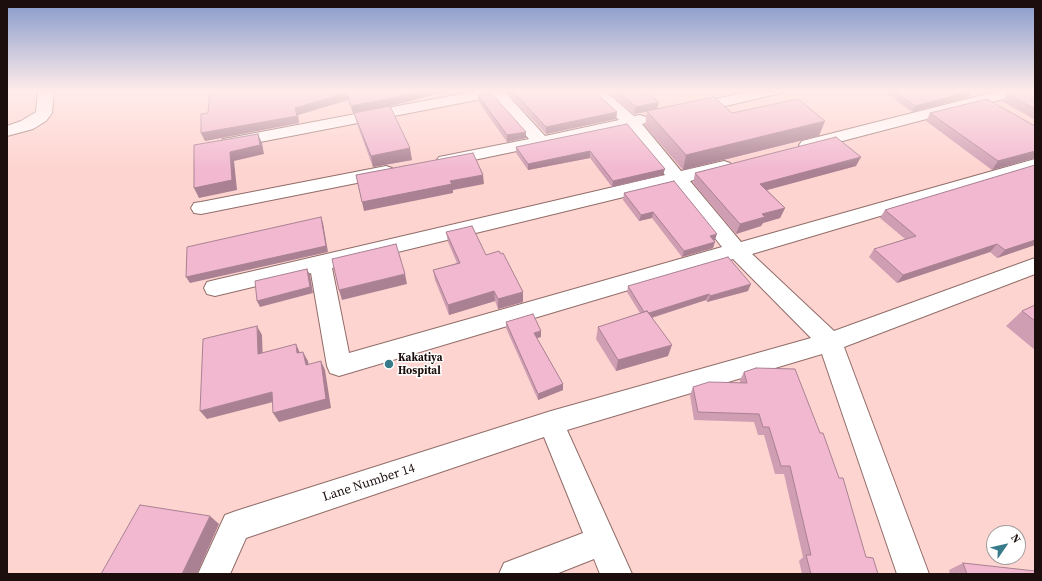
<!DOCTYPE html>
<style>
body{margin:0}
#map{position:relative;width:1042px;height:581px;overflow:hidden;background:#fed4d0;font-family:"Source Serif 4",serif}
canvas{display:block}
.frame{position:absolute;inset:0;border:8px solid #1b0e0d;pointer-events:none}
.north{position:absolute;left:986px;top:525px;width:40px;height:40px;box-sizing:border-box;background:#fff;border:1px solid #a49f9e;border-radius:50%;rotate:56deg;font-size:11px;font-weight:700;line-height:16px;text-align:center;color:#1b0e0d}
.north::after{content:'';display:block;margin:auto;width:14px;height:18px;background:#377b8a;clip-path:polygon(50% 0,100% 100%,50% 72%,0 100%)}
</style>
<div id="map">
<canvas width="1042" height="581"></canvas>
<div class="frame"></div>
<div class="north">N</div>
</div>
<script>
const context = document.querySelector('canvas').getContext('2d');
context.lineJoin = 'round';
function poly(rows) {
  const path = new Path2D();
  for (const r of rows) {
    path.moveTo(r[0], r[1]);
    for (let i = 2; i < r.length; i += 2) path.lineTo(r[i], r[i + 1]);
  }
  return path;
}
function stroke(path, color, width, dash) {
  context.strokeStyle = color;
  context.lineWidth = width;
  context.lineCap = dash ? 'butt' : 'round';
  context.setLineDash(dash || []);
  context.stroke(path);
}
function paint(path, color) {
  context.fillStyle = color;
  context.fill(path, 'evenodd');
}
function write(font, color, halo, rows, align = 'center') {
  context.font = font + ' "Source Serif 4",serif';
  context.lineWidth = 3;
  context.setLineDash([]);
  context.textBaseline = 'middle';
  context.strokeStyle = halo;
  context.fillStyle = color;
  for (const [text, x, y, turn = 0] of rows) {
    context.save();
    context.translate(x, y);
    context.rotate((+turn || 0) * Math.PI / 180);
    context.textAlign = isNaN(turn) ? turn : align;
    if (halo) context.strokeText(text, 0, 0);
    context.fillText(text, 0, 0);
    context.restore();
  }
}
const minor = poly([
 [38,90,54,90,52,113,46,121,33,129,7,136,7,126,21,121,36,112,38,90],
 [482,90,503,90,545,136,619,120,587,90,604,90,634,116,640,115,646,117,648,120,646,123,642,124,681,171,724,161,730,163,733,167,730,171,690,181,741,242,1035,159,1035,170,752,254,834,331,1035,258,1035,274,844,347,929,574,897,574,822,354,567,430,632,574,600,574,594,559,556,574,499,574,504,563,583,533,544,437,246,538,230,574,198,574,225,515,236,511,551,411,811,338,733,259,339,376,330,373,327,366,311,273,215,296,207,294,204,288,207,282,215,280,665,175,627,128,445,166,439,165,436,161,439,157,529,139,492,97,229,148,223,147,220,143,223,139,229,138,482,90],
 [673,185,722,247,349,353,332,268,673,185],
 [755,90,784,90,781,93,691,114,685,112,683,109,685,106,755,90],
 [1003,90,1029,90,1026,93,808,150,802,149,799,145,802,141,1003,90],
 [386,166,392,168,395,172,392,176,201,214,194,213,191,208,194,203,201,202,386,166]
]);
stroke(minor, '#916d69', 2);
paint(minor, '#fff');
paint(poly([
 [210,90,451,90,399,104,353,113,348,100,298,115,299,123,205,141,201,133,208,113],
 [505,90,593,90,617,112,616,119,546,134],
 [606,90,643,90,657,109,732,113,819,136,683,170,645,126,647,112,634,114],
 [888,90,973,90,969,97,912,112,886,93],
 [981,90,997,90,987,92],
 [1035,90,1035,120,1002,101,1007,94],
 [478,95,526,138,507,142,478,101],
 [354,113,412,160,373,167,357,124],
 [930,113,1035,126,1035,158,992,170,926,121],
 [627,124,663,175,612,187,590,158,528,170,516,153,516,147],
 [856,166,767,190,785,208,780,218,763,223,761,226,736,234,693,183,695,173],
 [624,193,715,240,714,241,713,248,682,257,652,218,639,221,623,200],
 [885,210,1035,245,997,258,990,252,897,283,869,257,874,249,905,239,880,218],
 [446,232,486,255,523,302,498,309,495,301,449,315,435,280,433,270,457,263,448,242],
 [628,286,748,291,707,302,706,300,652,318,668,356,616,371,596,339,598,327,640,313,627,292],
 [1035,305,1035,350,1006,326,1022,311],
 [506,322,541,337,537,338,563,384,563,390,538,400,506,328],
 [744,372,866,557,878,574,802,574,799,561,803,557,784,474,775,474,764,435,758,435,754,422,694,420,690,395,693,387,740,383,740,380],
 [963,563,1035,574,950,574,949,570]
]), '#cf9eb3');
paint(poly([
 [424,90,451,90,399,104,353,113,351,106],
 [989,90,997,90,987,92],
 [972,91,969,97,912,112,915,106],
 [347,93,348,100,298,115,299,123,205,141,201,133],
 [659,102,657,109,634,114,636,107],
 [617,112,616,119,546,134,546,127],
 [825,121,819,136,683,170,686,155],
 [526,132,526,138,507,142,507,135],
 [258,134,262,143,264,154,234,161,237,190,199,198,194,188,230,152],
 [410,148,412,160,373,167,371,156],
 [590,151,590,158,528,170,528,164],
 [1035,151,1035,158,992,170,998,161],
 [861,157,856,166,756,193,760,184],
 [665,169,663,175,612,187,613,181],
 [483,175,484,184,453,190,453,193,364,211,362,202,450,181],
 [785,208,780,218,763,223,761,226,736,234,740,224,762,214],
 [653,212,652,218,639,221,641,215],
 [321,217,323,223,328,252,190,283,186,277],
 [717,234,715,240,708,242,710,236],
 [1035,240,1035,245,997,258,1005,250],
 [715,242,713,248,682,257,684,251],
 [997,244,990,252,897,283,903,275],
 [307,269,310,275,313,293,260,307,257,301],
 [405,274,407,284,342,300,339,290],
 [751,284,748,291,707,302,710,296],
 [494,291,495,301,449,315,448,305],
 [523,292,523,302,498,309,498,299],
 [709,294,706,300,644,320,646,314],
 [257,326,262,335,263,363,258,354],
 [541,331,541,337,533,339,534,333],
 [296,344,300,353,297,353],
 [672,345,668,356,616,371,618,360],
 [303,352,308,361,310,374,306,365],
 [321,361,325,370,331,408,279,422,273,413],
 [563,384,563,390,538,400,538,394],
 [272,392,277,401,207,419,200,411],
 [210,516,219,524,197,574,182,574]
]), '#a98192');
const building = poly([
 [210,90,237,90,237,91,240,90,424,90,398,97,351,106,347,93,295,108,297,116,201,133,201,114,208,113,210,90],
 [512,90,593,90,617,112,546,127,512,90],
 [616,90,643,90,659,102,636,107,616,90],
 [893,90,972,90,972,91,915,106,893,90],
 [1019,90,1035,90,1035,109,1007,94,1019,90],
 [491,93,526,132,507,135,478,95,491,93],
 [714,97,732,113,798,99,825,121,686,155,647,111,714,97],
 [987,99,1035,126,1035,151,998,161,930,113,987,99],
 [390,106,410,148,371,156,354,113,390,106],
 [627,124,665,169,613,181,590,151,528,164,516,147,627,124],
 [258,134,260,145,230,152,232,180,194,188,194,145,258,134],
 [836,137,861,157,760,184,785,208,762,214,765,217,740,224,695,173,836,137],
 [473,153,483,175,450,181,452,184,362,202,356,175,473,153],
 [1035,165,1035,240,1005,250,997,244,903,275,874,249,916,236,885,210,1035,165],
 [674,181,717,234,710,236,715,242,684,251,653,212,641,215,624,193,674,181],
 [321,217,326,246,186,277,187,247,321,217],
 [472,226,486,255,499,251,501,254,503,253,523,292,498,299,494,291,448,305,433,270,460,263,446,232,472,226],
 [396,244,405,274,339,290,332,259,396,244],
 [728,257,751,284,710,296,709,294,649,313,647,311,644,312,628,286,728,257],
 [307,269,310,287,257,301,255,281,307,269],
 [1035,305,1035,321,1022,311,1035,305],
 [647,311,672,345,618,360,598,327,647,311],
 [533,314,541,331,534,333,563,384,538,394,506,322,533,314],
 [257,326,258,354,296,344,297,353,303,352,306,365,321,361,326,399,273,413,272,392,200,411,203,339,257,326],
 [756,368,795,369,820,433,823,433,839,478,843,478,866,557,873,558,878,574,811,574,806,555,811,555,790,466,781,466,769,427,763,427,759,414,698,412,693,387,709,382,747,383,744,372,756,368],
 [140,505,210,516,182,574,101,574,140,505],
 [963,563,1035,571,1035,574,967,574,963,563]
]);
paint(building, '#f1b8d0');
stroke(building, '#a98192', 1);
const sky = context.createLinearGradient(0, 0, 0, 171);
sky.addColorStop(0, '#869acb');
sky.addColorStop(0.53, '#ffecea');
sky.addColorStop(1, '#ffecea00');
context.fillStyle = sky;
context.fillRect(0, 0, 1042, 171);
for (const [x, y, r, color] of [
 [389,364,5,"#377b8a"]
]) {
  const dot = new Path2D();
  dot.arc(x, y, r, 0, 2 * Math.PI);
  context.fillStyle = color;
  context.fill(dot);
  stroke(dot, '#fff', 1.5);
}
write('bold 11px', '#1b0e0d', '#fff', [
 ["Kakatiya",398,358],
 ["Hospital",398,371]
], 'left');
write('13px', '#1b0e0d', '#fff', [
 ["Lane Number 14",369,483,-18]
]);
</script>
